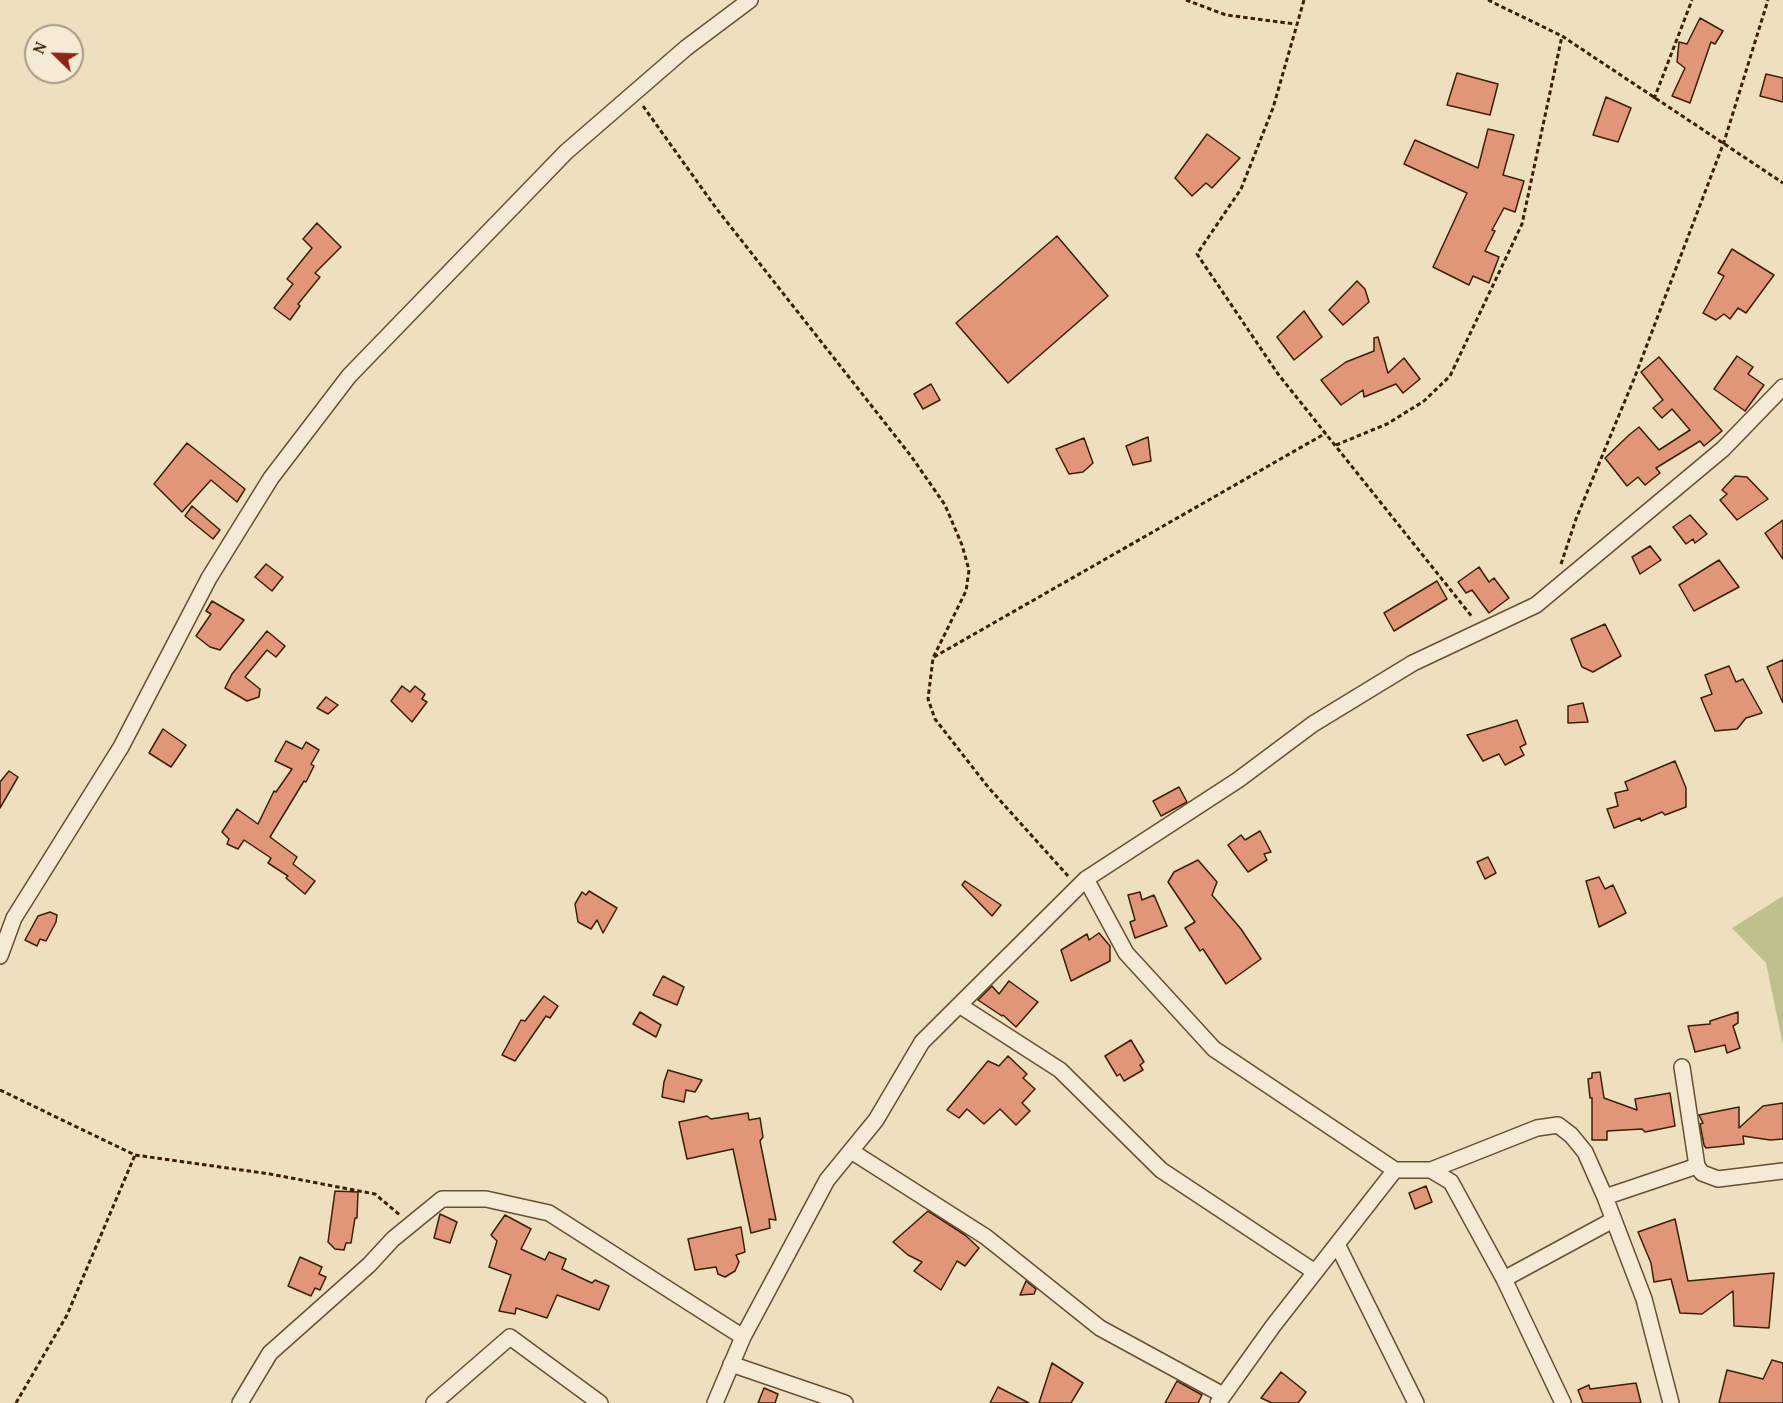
<!DOCTYPE html>
<style>
body{margin:0}
#map{position:relative;width:1783px;height:1403px;overflow:hidden;background:#eedfbf;font-family:"Gentium Book Plus",serif}
canvas{display:block}
.north{position:absolute;left:24px;top:24px;width:60px;height:60px;box-sizing:border-box;background:#f4ead5;border:2px solid #aa9981;border-radius:50%;rotate:293deg;font-size:16px;font-weight:700;line-height:24px;text-align:center;color:#3c1f04}
.north::after{content:'';display:block;margin:auto;width:21px;height:27px;background:#8f2418;clip-path:polygon(50% 0,100% 100%,50% 72%,0 100%)}
</style>
<div id="map">
<canvas width="1783" height="1403"></canvas>
<div class="north">N</div>
</div>
<script>
const context = document.querySelector('canvas').getContext('2d');
context.lineJoin = 'round';
function paint(path, color) {
  context.fillStyle = color;
  context.fill(path, 'evenodd');
}
function poly(rows) {
  const path = new Path2D();
  for (const r of rows) {
    path.moveTo(r[0], r[1]);
    for (let i = 2; i < r.length; i += 2) path.lineTo(r[i], r[i + 1]);
  }
  return path;
}
function stroke(path, color, width, dash) {
  context.strokeStyle = color;
  context.lineWidth = width;
  context.lineCap = dash ? 'butt' : 'round';
  context.setLineDash(dash || []);
  context.stroke(path);
}
paint(poly([
 [1783,896,1783,1045,1766,963,1732,928]
]), '#bfc08e');
const building = poly([
 [1700,18,1723,31,1715,44,1711,42,1690,103,1672,96,1685,68,1677,62,1679,42,1687,44,1700,18],
 [1457,73,1498,84,1490,115,1447,105,1457,73],
 [1766,74,1783,78,1783,102,1760,96,1766,74],
 [1606,97,1631,108,1618,142,1593,135,1606,97],
 [1488,129,1514,135,1503,175,1524,181,1515,212,1504,208,1492,230,1495,231,1485,251,1499,257,1489,283,1473,276,1469,285,1433,267,1467,193,1404,164,1415,140,1478,168,1488,129],
 [1207,134,1240,158,1212,188,1206,183,1192,196,1175,178,1207,134],
 [317,223,341,247,315,273,320,277,298,304,300,306,290,320,274,308,293,284,287,279,312,248,303,239,317,223],
 [1057,236,1108,296,1008,383,956,323,1057,236],
 [1732,249,1774,275,1746,313,1738,308,1730,319,1724,314,1716,320,1703,313,1724,276,1718,273,1732,249],
 [1357,281,1365,289,1369,302,1343,325,1329,310,1357,281],
 [1304,311,1322,337,1294,360,1277,337,1304,311],
 [1378,337,1388,373,1404,358,1420,379,1403,393,1396,384,1364,397,1363,390,1341,405,1321,380,1346,362,1374,351,1374,338,1378,337],
 [1737,356,1753,367,1748,374,1764,385,1745,411,1714,389,1737,356],
 [1659,357,1722,431,1704,446,1700,441,1656,468,1660,473,1645,485,1638,477,1627,486,1605,458,1629,435,1639,427,1659,450,1690,430,1672,409,1662,418,1653,408,1663,400,1641,372,1659,357],
 [931,384,940,400,923,409,914,394,931,384],
 [1148,437,1151,461,1133,465,1126,446,1148,437],
 [1084,438,1093,463,1083,472,1069,474,1056,449,1084,438],
 [187,443,245,489,237,502,211,480,182,512,154,484,187,443],
 [1735,476,1747,477,1768,499,1737,520,1720,500,1727,494,1722,490,1735,476],
 [192,506,220,530,213,539,185,516,192,506],
 [1690,515,1707,534,1695,543,1693,539,1686,544,1673,527,1690,515],
 [1783,520,1783,559,1765,533,1783,520],
 [1650,546,1661,560,1640,574,1632,557,1650,546],
 [1719,560,1739,587,1694,611,1679,585,1719,560],
 [266,564,283,577,272,591,255,577,266,564],
 [1479,567,1489,582,1494,578,1509,598,1489,613,1472,590,1466,593,1458,582,1479,567],
 [1437,581,1447,599,1394,631,1384,613,1437,581],
 [212,601,244,620,220,650,210,647,196,636,211,614,206,611,212,601],
 [1605,624,1621,656,1593,672,1582,667,1571,639,1605,624],
 [267,631,285,646,276,657,267,650,245,677,260,689,259,697,247,701,225,688,232,674,267,631],
 [1783,660,1783,703,1767,667,1783,660],
 [1729,666,1736,682,1743,679,1762,713,1746,718,1737,729,1715,731,1701,698,1712,694,1705,675,1729,666],
 [402,686,410,692,415,686,425,694,422,699,427,702,412,722,391,701,402,686],
 [326,697,338,705,328,714,317,708,326,697],
 [1583,703,1588,722,1568,723,1568,706,1583,703],
 [1517,720,1526,744,1520,747,1524,755,1505,765,1499,754,1483,761,1467,735,1517,720],
 [163,729,186,745,171,767,149,753,163,729],
 [286,741,302,749,306,742,319,750,311,764,314,766,306,782,304,781,270,837,297,857,293,864,315,881,305,894,286,878,288,876,268,863,271,858,244,840,238,849,227,844,229,839,222,832,237,809,258,824,274,791,276,792,292,769,275,761,286,741],
 [1675,761,1686,788,1686,807,1665,815,1662,812,1641,821,1640,818,1614,828,1607,809,1618,806,1615,793,1628,790,1625,782,1675,761],
 [9,771,18,777,0,808,0,782,9,771],
 [1179,787,1187,802,1161,816,1153,801,1179,787],
 [1260,831,1271,852,1264,854,1267,860,1248,872,1228,845,1241,835,1245,840,1260,831],
 [1488,857,1496,873,1485,879,1477,862,1488,857],
 [1198,860,1217,882,1212,895,1241,929,1261,959,1226,984,1203,949,1200,951,1185,928,1195,922,1168,882,1174,872,1198,860],
 [1599,877,1605,889,1613,885,1626,913,1599,927,1586,881,1599,877],
 [965,881,1001,905,992,916,962,885,965,881],
 [589,891,617,908,603,933,597,920,591,929,578,922,575,904,582,892,586,895,589,891],
 [1140,892,1142,900,1154,895,1167,926,1135,938,1130,922,1135,920,1128,895,1140,892],
 [50,912,57,915,56,922,46,941,40,939,37,946,25,940,38,916,50,912],
 [1099,933,1110,946,1110,961,1071,981,1061,950,1087,934,1089,940,1099,933],
 [663,976,684,987,677,1005,653,995,663,976],
 [1009,981,1038,1002,1016,1027,1003,1015,1002,1016,978,1000,992,986,999,994,1009,981],
 [544,996,558,1006,550,1018,546,1016,515,1061,502,1055,521,1020,525,1021,544,996],
 [640,1012,661,1025,656,1037,633,1024,640,1012],
 [1738,1012,1738,1023,1733,1026,1740,1048,1727,1053,1725,1045,1695,1052,1688,1026,1710,1024,1710,1021,1738,1012],
 [1131,1040,1144,1062,1140,1065,1143,1070,1124,1081,1120,1074,1117,1076,1105,1056,1131,1040],
 [1008,1056,1027,1074,1023,1078,1035,1089,1022,1103,1030,1111,1016,1125,1000,1109,984,1124,967,1109,959,1118,947,1110,988,1061,999,1066,1008,1056],
 [668,1070,702,1080,695,1092,686,1090,684,1102,662,1097,664,1082,668,1070],
 [1600,1072,1604,1098,1637,1110,1635,1099,1670,1093,1675,1126,1645,1132,1642,1129,1607,1131,1607,1140,1592,1140,1592,1098,1590,1098,1588,1079,1592,1078,1592,1073,1600,1072],
 [1783,1103,1783,1139,1770,1140,1743,1136,1744,1144,1706,1148,1704,1145,1700,1124,1703,1123,1699,1115,1739,1107,1739,1128,1763,1106,1783,1103],
 [748,1113,749,1120,760,1118,763,1137,760,1141,776,1220,769,1219,770,1228,751,1233,733,1149,687,1159,679,1122,707,1116,711,1119,748,1113],
 [1426,1186,1432,1202,1415,1209,1409,1193,1426,1186],
 [335,1191,358,1192,357,1218,355,1218,351,1243,346,1243,344,1250,335,1249,328,1242,335,1191],
 [928,1211,965,1235,979,1248,965,1266,957,1261,941,1290,914,1271,922,1262,908,1255,893,1242,928,1211],
 [440,1214,457,1222,450,1243,434,1238,440,1214],
 [505,1215,531,1229,521,1249,545,1260,549,1252,566,1259,562,1269,592,1283,595,1280,609,1286,599,1310,557,1295,547,1318,516,1308,515,1314,499,1311,511,1275,489,1267,497,1241,491,1235,505,1215],
 [1675,1219,1688,1281,1774,1273,1769,1328,1734,1326,1733,1291,1702,1314,1680,1313,1671,1279,1654,1282,1651,1263,1638,1232,1675,1219],
 [741,1227,745,1252,736,1255,739,1262,735,1271,725,1277,718,1274,716,1267,695,1270,688,1239,741,1227],
 [300,1257,322,1267,319,1274,326,1277,320,1290,315,1288,311,1296,288,1286,300,1257],
 [1026,1281,1036,1289,1034,1294,1020,1295,1026,1281],
 [1772,1360,1783,1363,1783,1403,1719,1403,1727,1370,1763,1379,1772,1360],
 [1052,1363,1083,1383,1071,1403,1039,1403,1052,1363],
 [1281,1372,1306,1392,1298,1403,1272,1403,1261,1398,1281,1372],
 [1177,1381,1202,1395,1198,1403,1165,1403,1177,1381],
 [1636,1383,1641,1403,1583,1403,1578,1390,1589,1385,1590,1389,1636,1383],
 [998,1387,1029,1403,990,1403,998,1387],
 [764,1388,778,1394,775,1403,758,1403,764,1388]
]);
paint(building, '#e19679');
stroke(building, '#3c1f04', 1.5);
const minor = poly([
 [1086,879,1126,953,1214,1049,1395,1170,1431,1170,1451,1182,1504,1279,1563,1403],
 [0,956,14,918,121,747,209,578,271,478,349,376,566,152,686,48,750,0],
 [959,1005,1060,1070,1161,1170,1315,1272],
 [1682,1067,1697,1166,1702,1173,1718,1179,1783,1171],
 [851,1151,986,1237,1100,1328,1223,1395],
 [1431,1170,1537,1128,1558,1125,1571,1135,1585,1152,1605,1197,1644,1299,1671,1403],
 [1605,1197,1697,1166],
 [1338,1246,1416,1403],
 [1504,1279,1613,1220],
 [731,1364,845,1403],
 [240,1403,270,1353,369,1265,393,1239,442,1199,486,1199,549,1213,743,1337],
 [434,1403,510,1337,600,1403],
 [715,1403,743,1337,827,1180,876,1120,922,1042,1086,879,1238,780,1313,724,1413,663,1536,605,1723,449,1783,387],
 [1218,1403,1273,1326,1395,1170]
]);
stroke(minor, '#684f33', 18);
stroke(poly([
 [1186,0,1226,15,1295,24],
 [1304,0,1273,108,1241,189,1197,254,1278,374,1473,618],
 [1488,0,1562,36,1783,183],
 [1654,99,1692,0],
 [643,106,716,208,911,456,945,505,962,545,969,570,966,591,933,658,928,699,935,719,988,787,1068,876],
 [1336,445,1387,424,1424,401,1450,376,1522,224,1562,36],
 [1561,564,1576,519,1634,379,1724,142,1768,0],
 [934,657,1326,433],
 [0,1090,135,1155,270,1174,375,1194,401,1216],
 [16,1403,67,1315,135,1155]
]), '#3c1f04', 3, [4.5, 3]);
stroke(minor, '#f4ead5', 15);
</script>
